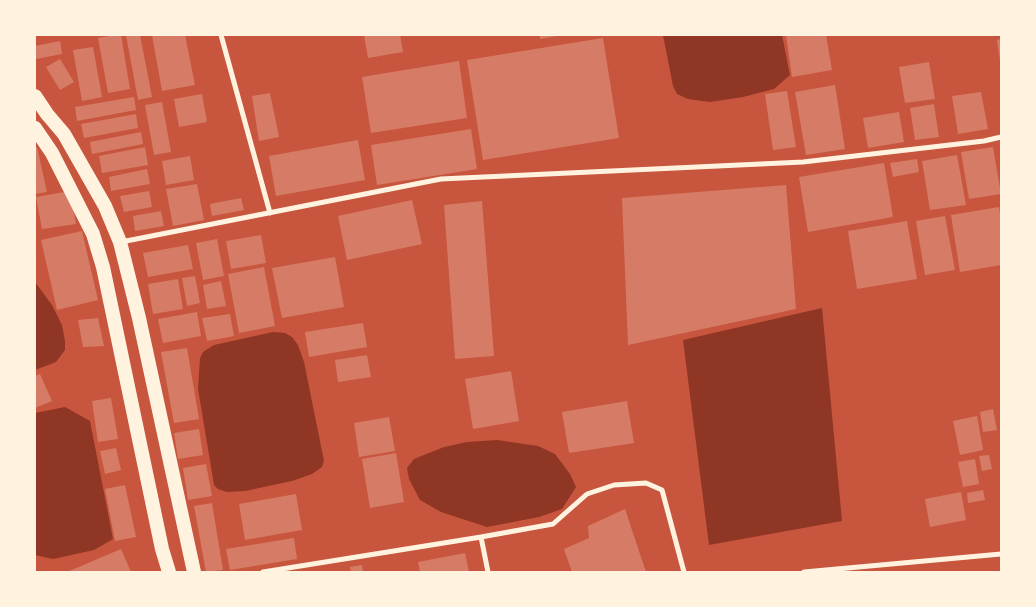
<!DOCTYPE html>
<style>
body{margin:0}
#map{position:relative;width:1036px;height:607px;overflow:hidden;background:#c8553d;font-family:Ubuntu,sans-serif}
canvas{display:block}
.frame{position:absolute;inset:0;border:36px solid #fff3e0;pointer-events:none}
</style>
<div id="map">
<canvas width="1036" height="607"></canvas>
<div class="frame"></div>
</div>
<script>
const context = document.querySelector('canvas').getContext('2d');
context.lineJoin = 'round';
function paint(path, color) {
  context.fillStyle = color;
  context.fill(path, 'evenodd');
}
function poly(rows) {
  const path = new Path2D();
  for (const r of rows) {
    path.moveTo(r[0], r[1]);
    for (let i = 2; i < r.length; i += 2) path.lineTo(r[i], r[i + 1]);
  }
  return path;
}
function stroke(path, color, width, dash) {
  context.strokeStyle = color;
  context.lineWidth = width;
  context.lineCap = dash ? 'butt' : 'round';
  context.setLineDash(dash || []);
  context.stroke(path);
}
paint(poly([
 [663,35,782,35,790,75,774,89,743,97,710,102,688,99,677,94,673,86],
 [35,282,52,305,62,325,65,341,65,350,56,362,35,370],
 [822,308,842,521,709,545,683,340],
 [273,332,285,333,292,337,298,345,304,362,324,461,322,467,312,474,292,481,245,491,227,492,218,489,214,485,198,389,200,358,203,352,214,345],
 [65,407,90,421,113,539,94,550,53,559,35,555,35,413],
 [497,440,538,446,555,454,570,474,576,487,562,509,539,517,487,527,441,512,420,500,409,479,407,468,414,459,444,447,467,442]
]), '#8f3625');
paint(poly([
 [115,35,121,35,130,89,108,93,98,38],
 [126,35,140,35,152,97,138,100],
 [152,35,185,35,195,85,162,91],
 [364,35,400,35,403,52,368,58],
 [540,35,557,35,557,36,540,39],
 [786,35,826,35,832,70,792,77],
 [603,38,619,138,483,160,467,60],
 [1001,39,1001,61,1000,61,997,40],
 [60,41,62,54,36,59,35,46],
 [93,47,102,97,82,101,73,50],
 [60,59,74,82,60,90,46,67],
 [459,61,467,118,371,133,362,77],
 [929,62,935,99,905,103,899,67],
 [835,85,845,149,806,155,795,92],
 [787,91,796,147,773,150,765,94],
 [981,92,988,129,958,134,952,96],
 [270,93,279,137,259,141,252,96],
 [202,94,207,122,179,127,174,99],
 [134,97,136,110,77,121,75,107],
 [162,102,171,152,154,155,145,105],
 [934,104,939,137,915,140,910,108],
 [899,112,904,142,868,148,863,118],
 [136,114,138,128,84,138,81,124],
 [471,129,477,169,377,185,371,145],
 [141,132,143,144,92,154,90,142],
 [358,140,365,180,276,196,269,156],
 [37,147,47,192,35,194,35,148],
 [145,147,148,165,102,173,99,156],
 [993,147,1001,194,969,199,961,152],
 [957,155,966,205,930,210,922,161],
 [190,156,194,180,166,185,162,161],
 [917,159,919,172,893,177,890,163],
 [884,163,893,217,808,232,799,177],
 [147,169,150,184,111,191,109,177],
 [197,184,204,220,173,226,166,189],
 [786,185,796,309,628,345,622,198],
 [70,191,76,224,42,229,36,197],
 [149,191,152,207,124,212,120,196],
 [241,198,244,210,212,216,210,204],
 [412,200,422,244,347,260,338,216],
 [482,201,494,356,455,359,444,205],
 [999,207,1001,220,1001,265,960,272,951,215],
 [161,211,164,226,135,231,133,216],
 [945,216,955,270,925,275,916,221],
 [907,221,917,279,857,289,848,231],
 [82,231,98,300,57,310,41,240],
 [261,235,266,263,231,269,226,241],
 [217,239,224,276,203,280,196,243],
 [188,245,193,269,148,277,143,253],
 [335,257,344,307,282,318,272,268],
 [264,267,275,326,239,333,228,274],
 [195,276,200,303,187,306,182,278],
 [178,279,183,309,153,314,148,284],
 [221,281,226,306,207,309,203,285],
 [197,312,201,336,163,343,158,319],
 [230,314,234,336,207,341,202,318],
 [98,318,104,346,83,347,78,320],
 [363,323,367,347,309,357,305,332],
 [187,348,199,419,174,423,161,352],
 [367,355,371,377,338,382,335,360],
 [511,371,519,421,473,429,465,379],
 [40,374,52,401,35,408,35,376],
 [111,398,118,439,98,442,92,401],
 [627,401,634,443,569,453,562,412],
 [993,409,997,430,983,432,980,412],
 [977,416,983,450,960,455,953,421],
 [389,417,395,451,359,457,354,423],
 [199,429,203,455,178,459,174,433],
 [116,448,121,470,105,474,100,451],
 [396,453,404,502,370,508,362,459],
 [989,455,992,469,982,471,979,456],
 [975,459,979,484,963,487,958,462],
 [206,464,212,496,188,500,183,468],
 [125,485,136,537,115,541,105,489],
 [983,490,985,500,968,503,967,493],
 [961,492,966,520,930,527,925,499],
 [296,494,302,530,245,540,239,504],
 [212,503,223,570,206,572,194,506],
 [625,509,646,572,572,572,564,549,589,538,588,526],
 [294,538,297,559,230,570,226,549],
 [121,549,131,572,67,572],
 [465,553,469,572,420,572,418,562],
 [362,565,363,572,351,572,350,567]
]), '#d67c66');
stroke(poly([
 [221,35,270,213],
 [121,242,441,179,803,162,984,141,1001,137],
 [481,537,553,524,587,494,614,485,646,483,662,490,684,572],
 [263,572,481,537,488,572],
 [804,572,1001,554]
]), '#fff3e0', 5);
stroke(poly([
 [35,96,47,114,64,134,105,206,120,242,139,318,194,572],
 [35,128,52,153,93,234,103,267,162,549,169,572]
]), '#fff3e0', 14);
</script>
